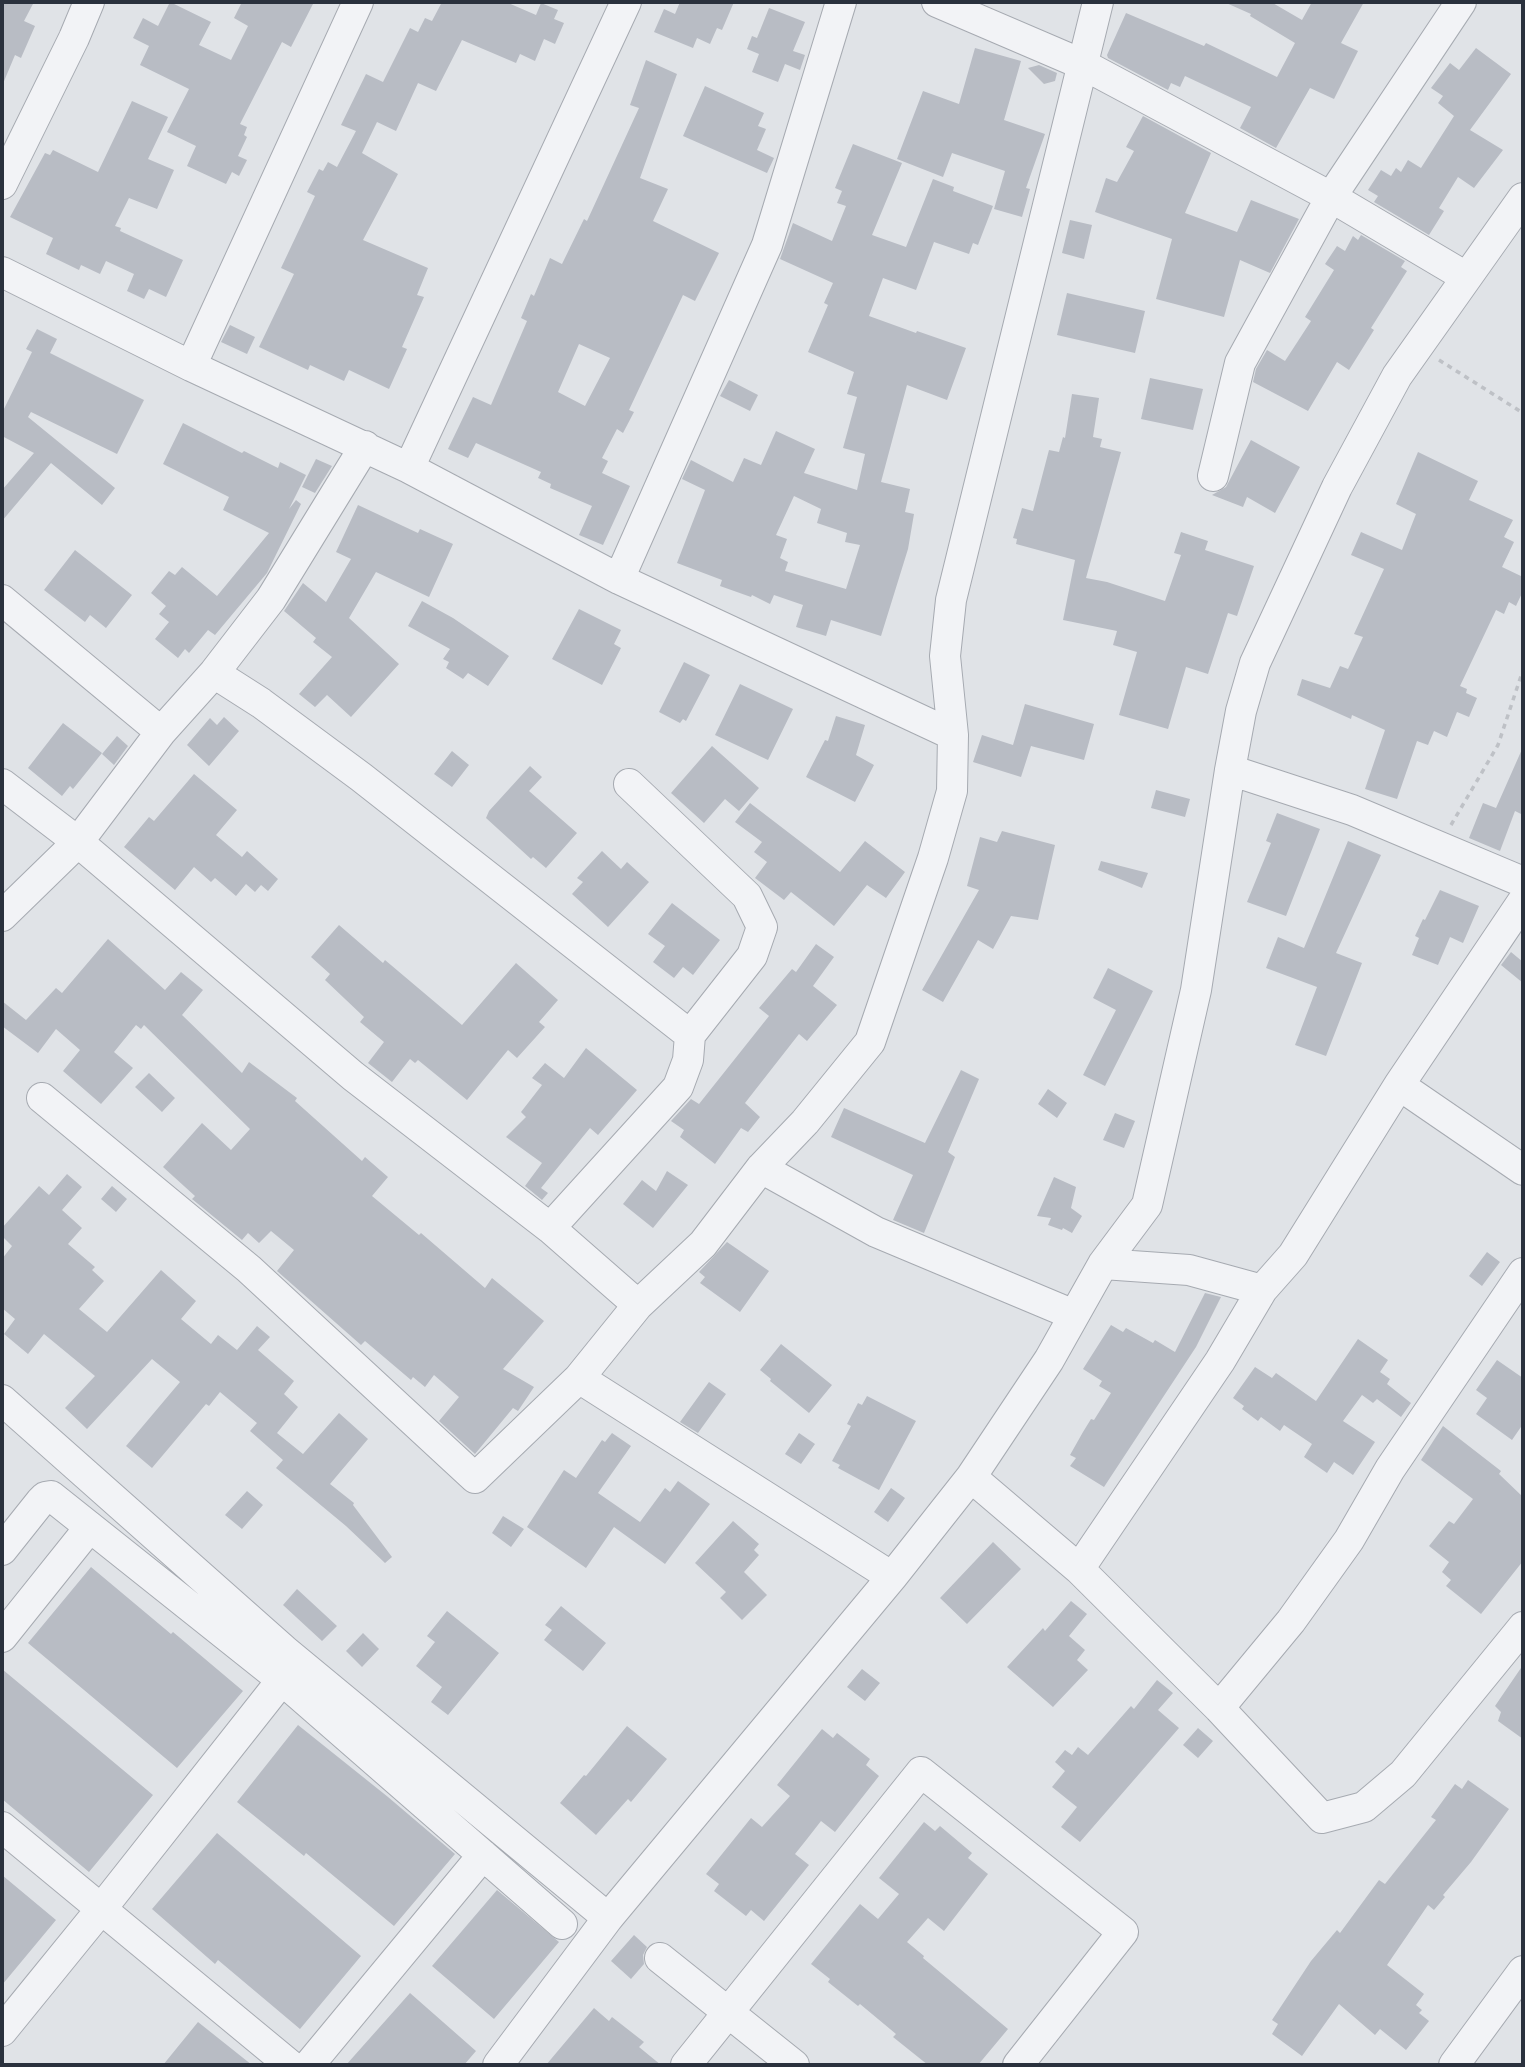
<!DOCTYPE html>
<style>
body{margin:0}
#map{position:relative;width:1525px;height:2067px;overflow:hidden;background:#e0e3e7;font-family:Karla,sans-serif}
canvas{display:block}
.frame{position:absolute;inset:0;border:4px solid #2a313d;pointer-events:none}
</style>
<div id="map">
<canvas width="1525" height="2067"></canvas>
<div class="frame"></div>
</div>
<script>
const context = document.querySelector('canvas').getContext('2d');
context.lineJoin = 'round';
function paint(path, color) {
  context.fillStyle = color;
  context.fill(path, 'evenodd');
}
function poly(rows) {
  const path = new Path2D();
  for (const r of rows) {
    path.moveTo(r[0], r[1]);
    for (let i = 2; i < r.length; i += 2) path.lineTo(r[i], r[i + 1]);
  }
  return path;
}
function stroke(path, color, width, dash) {
  context.strokeStyle = color;
  context.lineWidth = width;
  context.lineCap = dash ? 'butt' : 'round';
  context.setLineDash(dash || []);
  context.stroke(path);
}
paint(poly([
 [2,2,34,2,24,21,35,26,21,58,15,55,2,86],
 [170,2,211,22,199,45,231,60,248,26,234,18,242,2,314,2,291,47,282,42,240,124,247,127,244,135,247,137,238,156,247,160,239,176,232,172,226,184,187,166,196,146,167,132,189,89,140,65,149,46,133,38,143,18,158,26],
 [442,2,506,2,536,15,541,3,558,10,554,19,564,23,555,44,544,39,535,61,520,54,516,63,462,40,436,91,418,83,396,131,377,122,362,153,398,174,363,240,428,268,417,295,424,297,402,347,407,349,389,389,349,370,344,381,310,365,308,370,259,347,294,274,281,268,315,196,307,192,319,169,323,171,328,162,337,167,356,131,341,125,366,74,383,82,410,28,418,32,425,18,432,21],
 [680,2,734,2,722,30,717,28,710,44,697,38,693,48,654,32,664,9,675,14],
 [1224,2,1271,2,1302,20,1312,2,1364,2,1341,43,1358,51,1334,99,1310,88,1276,148,1240,128,1251,107,1185,76,1180,87,1171,83,1168,90,1108,58,1107,55,1126,13,1204,46,1206,43,1277,77,1295,43,1250,16,1251,14],
 [769,8,805,22,793,51,805,55,800,70,785,64,778,82,752,72,759,54,747,49,752,36,757,38],
 [975,48,1021,61,1004,120,1045,134,1026,188,1030,189,1022,217,994,209,1005,171,952,153,943,177,897,159,923,91,959,104],
 [1476,48,1511,74,1470,130,1503,150,1474,188,1458,177,1439,208,1444,211,1429,235,1374,202,1378,196,1368,190,1381,170,1391,176,1396,168,1401,172,1408,160,1421,168,1454,116,1438,103,1443,96,1431,88,1450,63,1459,70],
 [646,60,677,74,640,178,668,189,653,221,719,253,695,301,683,295,629,410,634,412,623,433,617,429,602,458,608,461,602,473,630,486,603,545,579,535,592,506,550,488,551,484,538,478,541,472,476,443,468,458,448,449,473,397,491,405,527,321,521,318,531,294,534,296,550,258,562,264,584,219,587,221,639,108,630,105],
 [579,344,610,358,585,406,558,392],
 [1039,65,1057,73,1055,81,1044,84,1028,68],
 [705,86,764,113,758,126,766,129,757,150,774,158,767,173,683,136],
 [132,101,168,117,148,159,174,170,157,209,129,198,115,226,121,228,120,231,183,260,166,297,149,289,144,299,127,291,134,274,106,261,100,274,81,265,79,270,46,254,53,238,10,217,45,153,50,155,53,150,98,172],
 [1143,116,1211,153,1185,213,1237,232,1251,200,1299,219,1270,273,1240,260,1224,317,1156,299,1172,239,1095,212,1106,178,1117,182,1134,151,1126,147],
 [853,144,902,163,872,235,906,247,933,179,954,187,953,191,993,206,978,245,973,243,969,254,934,242,916,290,883,278,869,316,916,333,917,331,966,348,947,400,907,385,881,482,910,489,905,512,914,514,908,549,881,636,831,620,826,636,796,627,803,605,774,595,770,604,752,595,751,597,720,586,722,580,677,563,705,490,682,479,691,460,733,482,744,458,761,465,776,431,815,449,804,473,857,490,865,454,843,448,857,397,847,394,854,372,808,352,828,305,824,303,833,283,780,259,793,223,832,241,846,206,837,203,842,191,835,188],
 [794,496,821,509,817,523,847,533,845,542,860,545,846,589,785,571,788,562,780,558,787,539,776,535],
 [1070,220,1092,225,1084,259,1062,253],
 [1361,235,1405,261,1401,267,1407,271,1371,328,1374,330,1349,370,1337,362,1308,411,1253,382,1256,369,1267,350,1285,361,1311,321,1305,317,1334,270,1325,264,1337,246,1345,251,1353,236,1358,240],
 [1067,293,1145,311,1135,353,1057,335],
 [230,325,255,337,247,354,221,342],
 [37,329,57,339,50,353,144,400,117,454,31,412,28,417,115,488,102,505,51,463,2,521,2,490,34,453,2,436,2,413,32,352,26,349],
 [1150,378,1203,389,1193,430,1141,419],
 [729,380,758,395,750,411,720,396],
 [1072,394,1099,398,1093,437,1102,439,1100,447,1121,452,1086,578,1107,582,1165,601,1181,555,1174,553,1181,532,1208,541,1205,550,1254,566,1237,616,1228,613,1208,674,1186,667,1168,729,1119,715,1137,652,1113,645,1117,631,1063,620,1075,560,1016,544,1017,539,1013,538,1022,508,1033,511,1049,450,1059,452,1063,437,1065,438],
 [183,423,242,453,244,451,278,468,280,462,306,475,289,509,296,500,301,504,267,573,215,635,208,630,189,653,185,649,178,658,155,639,169,622,159,614,166,606,151,593,169,571,175,575,182,567,217,596,269,533,223,510,229,497,163,464],
 [1251,440,1300,467,1275,513,1247,497,1243,507,1212,495,1226,487],
 [1418,452,1478,481,1469,500,1513,520,1504,537,1514,542,1502,567,1523,577,1523,591,1516,606,1509,602,1504,614,1496,610,1460,686,1467,689,1466,693,1477,698,1469,717,1457,712,1447,737,1434,731,1428,745,1417,741,1397,799,1365,789,1385,730,1352,715,1351,719,1297,695,1302,679,1330,688,1340,666,1348,669,1363,637,1354,634,1384,569,1351,555,1361,532,1402,550,1416,514,1396,504],
 [316,459,332,466,315,493,302,487],
 [358,505,418,533,420,529,453,544,429,597,376,572,349,618,399,664,351,717,327,695,315,707,299,694,332,657,313,642,316,638,284,611,303,583,326,602,351,559,336,552],
 [75,550,132,595,106,628,90,615,85,622,44,590],
 [422,601,453,618,509,656,488,686,468,673,463,679,446,668,449,662,443,659,450,649,408,626],
 [579,609,621,630,614,644,621,648,602,685,552,659],
 [684,662,710,675,686,721,683,719,680,723,659,712],
 [740,684,793,709,768,760,715,735],
 [1025,704,1094,724,1084,760,1031,746,1021,777,973,762,982,735,1013,745],
 [836,716,865,725,856,755,874,765,855,802,806,777,825,740,828,741],
 [224,717,239,731,209,766,187,745,210,718,217,725],
 [63,723,102,753,73,789,70,786,62,796,28,768],
 [117,736,128,746,114,765,102,754],
 [712,746,759,788,739,811,725,799,704,823,671,793],
 [1523,747,1523,815,1515,811,1500,851,1469,838,1483,803,1496,808],
 [452,751,469,765,452,787,434,774],
 [530,766,542,777,529,791,577,833,546,868,533,857,531,859,486,818,489,811],
 [194,774,237,810,216,835,242,857,247,851,278,879,268,891,261,885,255,892,246,884,236,896,215,878,211,882,194,867,175,890,124,847,149,817,154,821],
 [1156,790,1190,799,1185,817,1151,808],
 [750,803,840,872,865,841,905,872,886,898,867,885,834,926,791,892,784,900,755,878,767,862,754,852,762,842,735,822],
 [1277,813,1320,829,1286,916,1247,902,1271,843,1266,841],
 [1002,831,1055,845,1038,920,1011,916,993,949,978,940,943,1002,922,990,979,890,967,886,980,837,997,842],
 [1348,841,1381,855,1336,953,1362,963,1326,1056,1295,1045,1317,987,1266,968,1278,937,1304,948],
 [602,851,621,869,627,862,649,882,608,927,572,894,583,882,577,878],
 [1101,861,1148,873,1142,888,1098,870],
 [1440,890,1479,906,1463,943,1450,937,1438,965,1412,955,1419,938,1415,936,1423,919,1425,920],
 [672,903,720,940,693,975,683,967,674,978,653,962,665,946,648,934],
 [339,925,383,963,385,960,462,1025,516,963,558,1000,539,1022,545,1027,517,1058,508,1050,467,1100,418,1060,415,1063,410,1059,392,1082,368,1063,384,1042,360,1022,364,1017,325,980,330,974,311,957],
 [108,939,165,990,181,972,203,990,182,1015,242,1073,249,1062,297,1098,295,1101,362,1161,365,1157,388,1177,372,1196,419,1235,421,1233,485,1288,492,1278,544,1321,503,1369,534,1387,518,1411,513,1408,475,1454,439,1421,459,1397,434,1375,425,1387,413,1377,411,1380,365,1341,361,1345,277,1271,294,1250,271,1231,259,1243,248,1233,242,1240,192,1199,195,1196,163,1167,202,1123,231,1150,250,1129,144,1025,141,1029,136,1025,114,1052,133,1068,101,1104,63,1071,80,1050,56,1029,38,1053,2,1026,2,1001,26,1020,56,988,62,993],
 [816,944,834,957,813,986,837,1005,807,1041,799,1034,745,1103,760,1117,748,1132,741,1128,715,1164,680,1137,684,1130,671,1121,691,1099,699,1104,769,1016,759,1008,792,969,796,972],
 [1511,952,1523,962,1523,983,1501,965],
 [1108,968,1153,991,1105,1086,1083,1075,1116,1010,1093,998],
 [586,1048,637,1090,598,1135,590,1128,541,1188,548,1193,542,1200,525,1186,542,1163,506,1137,526,1117,521,1112,542,1085,532,1078,545,1063,564,1078],
 [961,1070,979,1079,948,1152,955,1157,924,1233,893,1220,913,1175,831,1137,844,1108,925,1143],
 [149,1073,175,1098,162,1112,135,1087],
 [1048,1089,1067,1103,1057,1118,1038,1104],
 [1115,1113,1135,1121,1124,1148,1103,1140],
 [667,1171,688,1185,653,1228,623,1204,642,1180,656,1191],
 [67,1174,82,1187,62,1210,82,1228,68,1244,95,1267,92,1270,104,1281,79,1309,107,1332,161,1270,196,1301,181,1319,211,1344,218,1335,237,1350,257,1326,270,1337,258,1350,294,1381,284,1394,298,1407,277,1433,303,1454,339,1413,368,1439,330,1484,354,1503,353,1505,392,1557,385,1563,346,1526,276,1468,283,1460,250,1431,257,1423,220,1392,209,1406,206,1404,152,1468,126,1446,180,1382,152,1359,87,1429,65,1408,95,1376,44,1334,28,1354,4,1334,15,1319,2,1308,2,1259,12,1246,2,1236,2,1228,39,1186,49,1195],
 [1054,1177,1076,1187,1071,1208,1082,1216,1072,1233,1063,1228,1062,1230,1048,1225,1051,1218,1037,1216],
 [112,1186,127,1199,116,1212,101,1199],
 [727,1242,769,1271,740,1312,700,1283,705,1277,699,1272],
 [1487,1252,1500,1262,1482,1286,1469,1276],
 [1205,1293,1221,1297,1196,1347,1104,1487,1070,1466,1076,1458,1070,1455,1083,1432,1091,1419,1094,1420,1111,1393,1099,1386,1102,1381,1083,1369,1111,1325,1123,1332,1126,1328,1153,1343,1155,1340,1175,1352],
 [1358,1339,1388,1360,1380,1372,1390,1379,1387,1384,1411,1403,1401,1417,1377,1399,1373,1403,1362,1395,1343,1421,1375,1442,1353,1475,1334,1462,1327,1473,1304,1457,1312,1444,1284,1425,1280,1431,1261,1417,1258,1421,1242,1409,1244,1406,1233,1398,1255,1367,1272,1378,1276,1373,1316,1401],
 [781,1344,832,1385,809,1413,770,1381,771,1379,760,1370],
 [1497,1360,1523,1378,1523,1424,1512,1440,1476,1414,1487,1398,1476,1390],
 [709,1382,726,1394,698,1433,680,1422],
 [867,1396,916,1421,879,1490,838,1468,840,1465,832,1461,851,1426,847,1424,858,1403,862,1405],
 [1443,1426,1501,1471,1499,1474,1523,1497,1523,1561,1481,1614,1446,1586,1451,1580,1442,1572,1449,1562,1429,1546,1449,1521,1454,1524,1473,1499,1421,1460],
 [612,1433,631,1446,598,1493,640,1522,665,1488,670,1492,678,1481,710,1504,665,1564,614,1527,586,1568,527,1527,564,1470,576,1478,602,1440,605,1442],
 [799,1433,815,1444,801,1464,785,1454],
 [891,1488,905,1498,888,1522,874,1512],
 [247,1491,263,1505,242,1529,225,1515],
 [503,1516,524,1529,511,1547,492,1533],
 [733,1521,759,1544,754,1550,759,1555,744,1572,767,1595,742,1620,720,1598,726,1592,695,1563],
 [993,1542,1021,1569,967,1624,940,1598],
 [91,1567,171,1634,173,1632,243,1691,177,1768,28,1643],
 [297,1589,337,1626,322,1641,283,1605],
 [1071,1601,1087,1614,1069,1636,1085,1650,1077,1660,1088,1670,1053,1707,1007,1667,1043,1628,1045,1631],
 [561,1606,606,1643,583,1671,544,1640,552,1630,545,1625],
 [447,1611,499,1653,448,1715,431,1702,442,1687,416,1666,435,1642,427,1636],
 [363,1633,379,1649,362,1667,346,1651],
 [1523,1665,1523,1739,1498,1721,1501,1712,1495,1706],
 [2,1669,153,1795,89,1872,2,1799],
 [862,1669,880,1683,865,1701,847,1687],
 [1157,1680,1173,1693,1158,1710,1179,1728,1080,1842,1061,1827,1077,1807,1052,1787,1065,1771,1055,1762,1065,1750,1072,1755,1078,1747,1088,1755,1131,1706,1134,1709],
 [298,1725,388,1797,455,1854,394,1926,306,1853,304,1856,237,1802],
 [627,1726,667,1759,631,1802,628,1799,596,1835,560,1803,584,1775,586,1776],
 [1198,1728,1213,1741,1198,1758,1183,1745],
 [822,1729,833,1738,837,1733,870,1759,866,1765,879,1776,835,1832,821,1821,807,1839,795,1854,809,1865,764,1921,751,1910,746,1916,714,1891,719,1884,706,1874,751,1818,762,1827,790,1796,777,1785],
 [1468,1780,1509,1809,1471,1862,1443,1895,1445,1897,1434,1910,1428,1905,1387,1965,1424,1994,1416,2005,1422,2010,1419,2013,1429,2021,1406,2050,1380,2029,1375,2035,1339,2004,1302,2056,1272,2034,1278,2024,1272,2020,1311,1961,1337,1930,1340,1933,1379,1880,1385,1884,1436,1820,1431,1817,1455,1784,1462,1789],
 [924,1822,935,1831,940,1826,972,1853,968,1858,988,1874,944,1931,928,1918,907,1942,924,1956,923,1958,1008,2029,978,2065,928,2065,893,2037,896,2034,860,2004,858,2006,828,1982,830,1979,811,1964,860,1904,878,1919,899,1894,879,1878],
 [217,1833,361,1956,300,2029,218,1960,215,1964,152,1909],
 [2,1875,56,1920,2,1985],
 [497,1890,559,1942,494,2019,432,1966],
 [634,1935,647,1947,643,1955,644,1964,631,1979,611,1961],
 [410,1993,476,2051,464,2065,346,2065],
 [594,2008,609,2021,612,2017,644,2042,639,2047,661,2065,546,2065],
 [198,2022,252,2065,163,2065]
]), '#b8bcc4');
const minor = poly([
 [937,2,1084,65,1331,197,1466,277],
 [2,184,74,38,89,2],
 [2,272,191,366,409,468,619,579,953,735],
 [191,366,358,2],
 [409,468,626,2],
 [1213,476,1240,363,1331,197,1461,2],
 [619,579,767,245,841,2],
 [2,600,161,732],
 [214,673,261,703,361,777,690,1035],
 [1230,770,1352,810,1523,882],
 [2,784,78,842,353,1076,550,1228,638,1305],
 [2,916,78,842,161,732,214,673,271,599,365,446],
 [1399,1085,1523,1170],
 [42,1098,249,1269,475,1478,579,1378,638,1305,703,1244,761,1168,805,1122,870,1042,933,858,952,791,953,735,945,656,951,600,1098,2],
 [761,1168,876,1232,1074,1315],
 [550,1228,678,1087,688,1060,690,1035,752,956,762,927,747,896,629,784],
 [1103,1264,1189,1270,1262,1290],
 [579,1378,892,1577],
 [2,1400,284,1650,608,1918],
 [971,1477,1079,1569,1219,1708,1322,1818,1364,1807,1403,1774,1523,1627],
 [2,1550,41,1501,45,1497,51,1496,282,1680,562,1924],
 [1079,1569,1220,1361,1262,1290,1293,1255,1399,1085,1523,901],
 [2,1637,90,1527],
 [1219,1708,1291,1621,1349,1540,1390,1469,1523,1273],
 [2,1827,290,2065],
 [660,1958,794,2065],
 [2,2031,102,1908,282,1680],
 [309,2065,483,1855],
 [498,2065,608,1918,892,1577,971,1477,1049,1360,1103,1264,1147,1205,1196,990,1230,770,1241,711,1255,663,1337,487,1397,376,1523,198],
 [686,2065,921,1772,1123,1932,1018,2065],
 [1454,2065,1523,1971]
]);
stroke(minor, '#a6aab1', 32);
stroke(poly([
 [1439,360,1523,413],
 [1451,825,1498,745,1523,670]
]), '#bec1c6', 3.5, [5, 5]);
stroke(minor, '#f2f3f6', 30);
</script>
